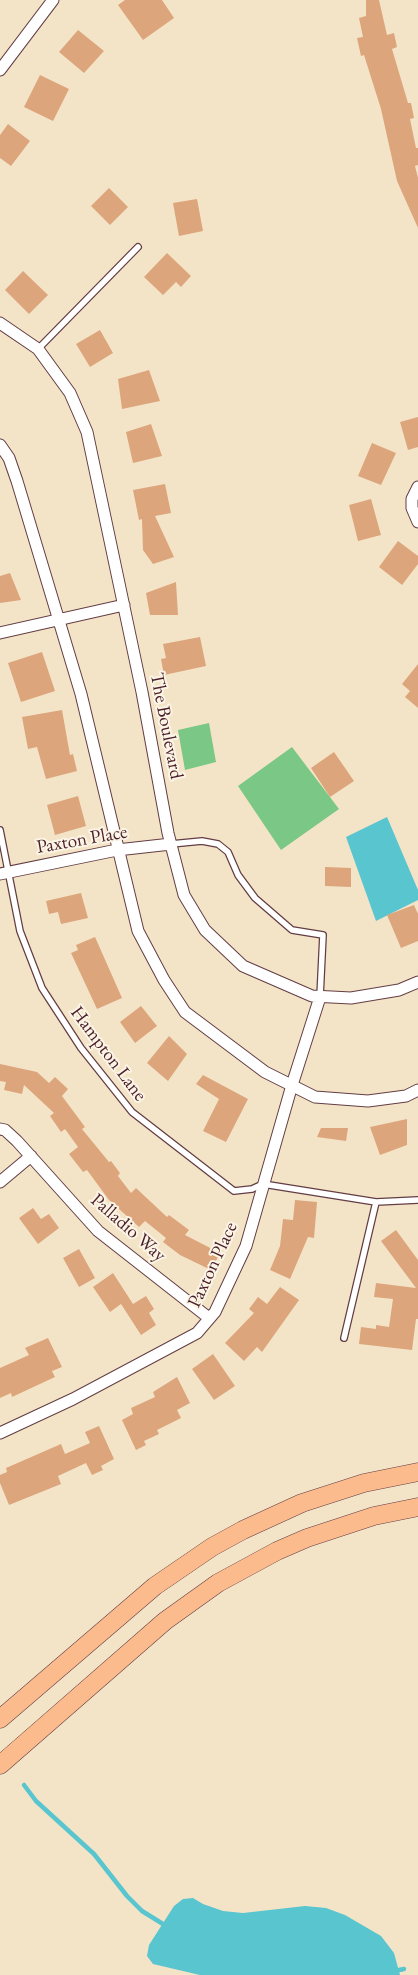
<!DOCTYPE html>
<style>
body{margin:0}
canvas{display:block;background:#f3e4c8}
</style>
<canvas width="418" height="1975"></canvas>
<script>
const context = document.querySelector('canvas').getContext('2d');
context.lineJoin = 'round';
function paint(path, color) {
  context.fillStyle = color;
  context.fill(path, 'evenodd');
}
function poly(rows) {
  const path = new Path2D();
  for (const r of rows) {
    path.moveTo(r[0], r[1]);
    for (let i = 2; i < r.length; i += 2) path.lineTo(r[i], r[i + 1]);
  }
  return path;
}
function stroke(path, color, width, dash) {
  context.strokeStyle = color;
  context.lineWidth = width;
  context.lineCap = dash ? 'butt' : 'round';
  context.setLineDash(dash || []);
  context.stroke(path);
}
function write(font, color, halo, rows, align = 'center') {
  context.font = font + ' "EB Garamond",serif';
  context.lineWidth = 4;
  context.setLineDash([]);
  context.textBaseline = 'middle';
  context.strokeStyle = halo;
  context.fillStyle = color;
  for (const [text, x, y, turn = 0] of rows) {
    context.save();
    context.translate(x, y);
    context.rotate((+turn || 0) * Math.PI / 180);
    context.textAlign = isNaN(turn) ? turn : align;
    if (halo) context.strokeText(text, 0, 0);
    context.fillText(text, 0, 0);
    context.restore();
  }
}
paint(poly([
 [209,723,216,762,185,770,178,730],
 [292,747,339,809,281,850,238,786]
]), '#7bc785');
paint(poly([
 [387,817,418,890,418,900,376,921,346,837],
 [193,1898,203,1904,223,1911,243,1913,305,1906,326,1908,345,1915,381,1936,394,1953,400,1975,200,1975,153,1964,147,1956,149,1945,174,1906,183,1899]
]), '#58c5cf');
stroke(poly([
 [24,1785,36,1801,94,1854,127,1896,142,1911,163,1924],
 [399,1970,404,1969]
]), '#58c5cf', 4.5);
paint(poly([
 [125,0,162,0,174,18,143,40,118,5],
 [366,0,379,0,387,35,394,33,397,47,392,49,408,103,411,103,414,118,410,119,416,148,418,148,418,165,415,166,418,178,418,228,397,181,381,109,364,55,361,56,357,38,363,37,359,18,366,16],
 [78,30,104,51,84,73,59,52],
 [40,75,69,89,53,121,24,107],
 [8,124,30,141,11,166,0,158,0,135],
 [109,188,128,207,110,225,91,206],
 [197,199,203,231,179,236,173,203],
 [167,253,191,276,181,287,176,282,163,295,144,277],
 [23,271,48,295,29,314,5,290],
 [100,330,113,353,90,367,76,344],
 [149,370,160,401,122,409,118,379],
 [418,417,418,447,408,450,400,422],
 [151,424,162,456,133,463,126,432],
 [372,443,396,453,381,485,358,476],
 [165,484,171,513,155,516,174,557,153,564,143,550,142,519,139,520,133,490],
 [371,499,381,535,358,541,349,505],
 [398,541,418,556,418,564,402,585,379,567],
 [10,573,21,600,0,603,0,576],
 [176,582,178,615,150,615,146,593],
 [200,637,206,666,164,675,161,659,166,658,163,644],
 [42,652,55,691,21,702,8,663],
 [418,664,418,708,405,697,410,691,402,684],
 [62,710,70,755,73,754,77,771,46,779,37,747,28,749,22,717],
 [334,752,354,781,330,797,311,768],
 [78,796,86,826,55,835,47,805],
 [325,867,351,868,351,887,325,886],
 [81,893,88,918,61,924,58,912,49,914,46,901],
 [414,905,418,914,418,941,401,948,387,915],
 [95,937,122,998,97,1009,71,953,78,950,76,945],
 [141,1006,157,1026,135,1043,120,1022],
 [169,1036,187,1054,168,1081,147,1063],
 [0,1064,37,1072,49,1083,55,1077,68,1089,62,1096,85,1127,82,1129,109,1162,111,1161,120,1173,118,1176,131,1193,136,1188,167,1217,169,1215,189,1230,185,1235,220,1253,211,1270,180,1255,163,1242,166,1238,145,1221,139,1227,109,1200,87,1170,83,1172,69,1154,78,1147,65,1129,61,1132,50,1116,54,1113,24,1085,22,1094,4,1090,6,1082,0,1081],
 [203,1075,248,1099,226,1142,203,1131,219,1099,196,1084],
 [407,1119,407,1145,380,1155,370,1127],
 [321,1128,348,1128,346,1141,317,1137],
 [295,1200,317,1202,314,1238,308,1237,290,1279,270,1270,280,1246,283,1219,293,1220],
 [33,1208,41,1219,49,1214,59,1228,38,1244,19,1218],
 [396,1230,418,1260,418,1319,416,1319,412,1350,359,1344,361,1327,376,1329,376,1325,389,1327,393,1299,374,1297,376,1283,416,1288,381,1241],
 [79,1249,95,1278,79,1287,63,1258],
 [113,1273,133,1304,146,1296,154,1309,149,1313,156,1325,141,1335,121,1304,110,1312,93,1287],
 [280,1287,299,1300,262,1352,257,1347,244,1361,225,1343,254,1313,249,1309,258,1297,267,1304],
 [48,1338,62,1367,52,1371,55,1377,12,1397,11,1393,0,1398,0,1368,29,1355,25,1348],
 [213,1354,235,1386,214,1400,192,1369],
 [177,1377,190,1403,177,1410,181,1418,157,1430,159,1434,144,1441,146,1445,136,1450,122,1420,133,1414,131,1408,155,1397,153,1392],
 [99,1426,114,1459,101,1466,103,1470,92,1475,86,1463,58,1476,61,1484,9,1505,0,1483,0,1475,7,1472,6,1468,61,1444,65,1454,90,1443,85,1432]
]), '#dda57c');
const service = poly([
 [38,349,138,247],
 [0,830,20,931,42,988,81,1048,132,1112,234,1191,252,1189,263,1184,376,1202,418,1200],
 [171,844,202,841,218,844,228,852,238,875,255,898,292,930,323,935,320,997],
 [344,1338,376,1202]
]);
const minor = poly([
 [0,70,53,0],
 [0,323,38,349,70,393,87,432,142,692,168,833,184,895,205,930,243,966,312,996,351,998,399,990,418,982],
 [0,445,9,458,17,481,81,694,138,931,164,980,185,1012,265,1072,315,1097,368,1101,406,1096,418,1090],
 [418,487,412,499,412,508,418,522],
 [0,633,124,605],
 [0,874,117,850,171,844],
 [0,1129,5,1130,17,1141,98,1231,209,1318],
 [0,1182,31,1156],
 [0,1433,73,1399,197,1333,215,1312,246,1246,292,1085,320,997]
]);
const primary = poly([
 [0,1719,155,1586,212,1547,243,1530,302,1503,364,1483,418,1472],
 [0,1765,165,1621,218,1583,277,1551,307,1538,374,1516,418,1507]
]);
stroke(service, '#633d43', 8);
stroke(minor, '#633d43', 13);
stroke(primary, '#633d43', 19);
stroke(service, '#fff', 5.5);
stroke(minor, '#fff', 11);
stroke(primary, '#fbbb8d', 18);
write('19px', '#4a1f2b', '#fcf5e5', [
 ["The Boulevard",166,726,79],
 ["Paxton Place",82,840,-10],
 ["Hampton Lane",108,1054,53],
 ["Palladio Way",128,1228,41],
 ["Paxton Place",213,1265,-65]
]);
</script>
